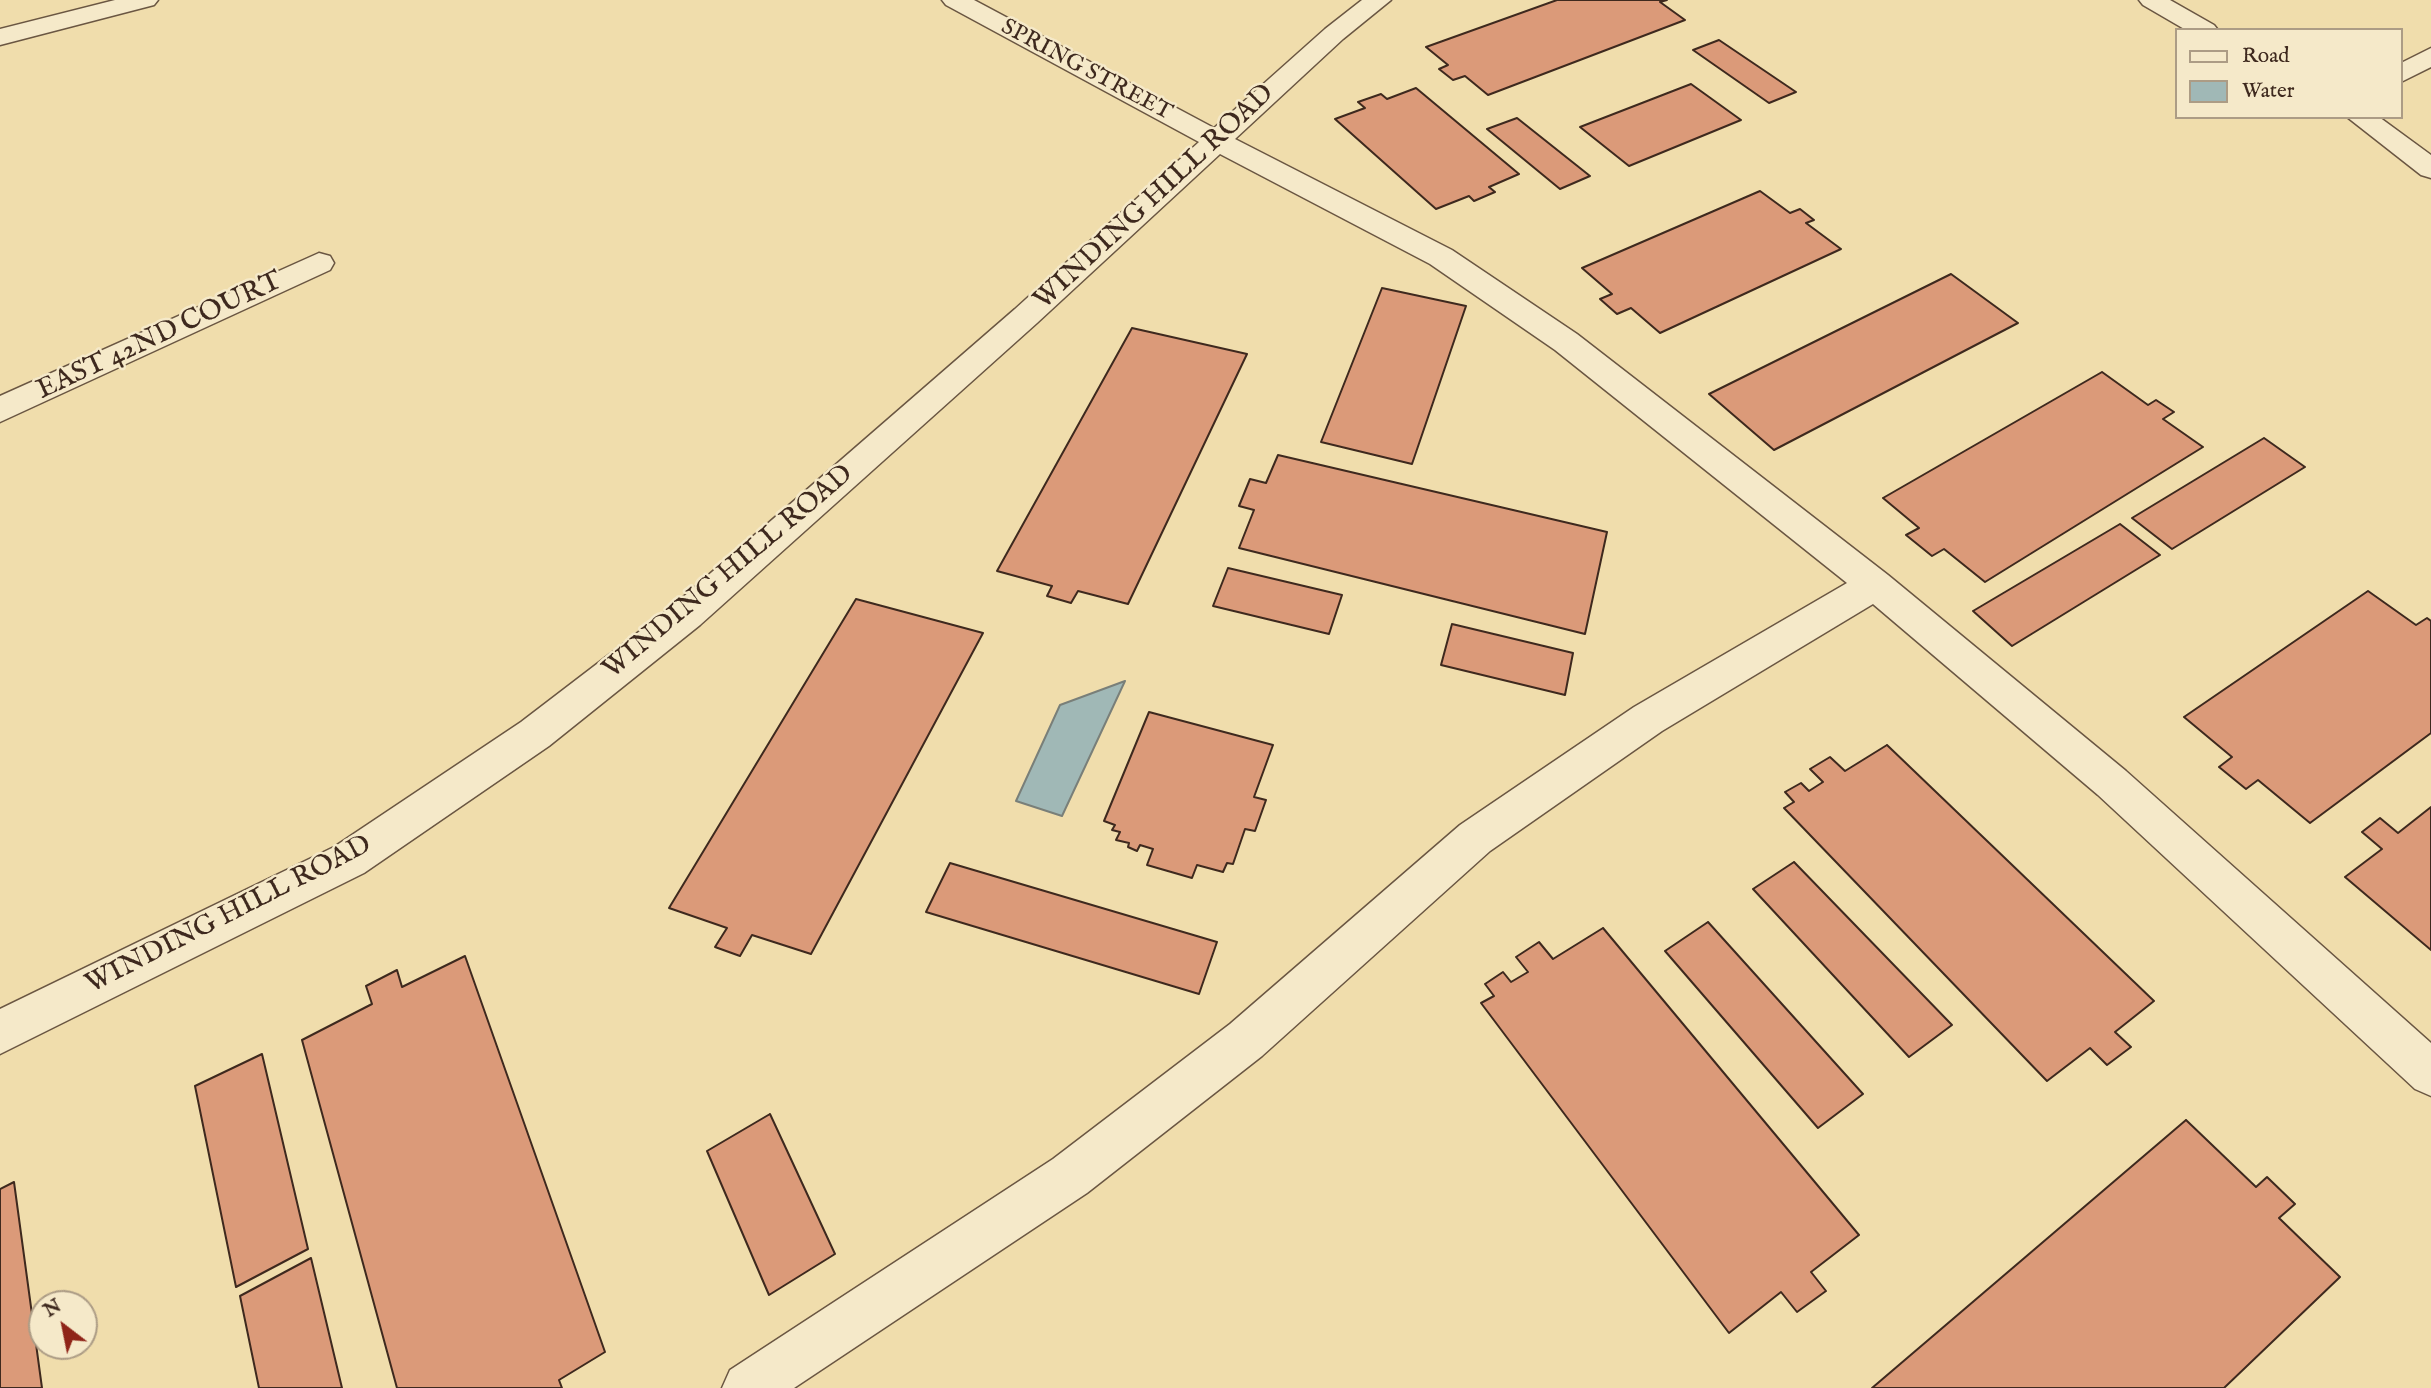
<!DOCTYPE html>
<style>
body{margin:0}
#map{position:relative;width:2431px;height:1388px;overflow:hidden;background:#f0ddac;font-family:"IM FELL English",serif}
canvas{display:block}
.legend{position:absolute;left:2175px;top:28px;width:228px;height:91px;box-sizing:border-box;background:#f5e9c9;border:2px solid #ac9c85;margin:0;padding:9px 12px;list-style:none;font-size:21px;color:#3e291e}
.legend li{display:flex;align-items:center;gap:14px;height:35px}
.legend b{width:35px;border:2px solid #ac9c85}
.north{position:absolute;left:28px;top:1290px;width:70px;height:70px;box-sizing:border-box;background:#f5e9c9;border:2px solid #ac9c85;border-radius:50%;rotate:328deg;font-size:19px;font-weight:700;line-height:28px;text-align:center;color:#3e291e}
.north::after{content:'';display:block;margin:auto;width:24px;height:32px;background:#8f2418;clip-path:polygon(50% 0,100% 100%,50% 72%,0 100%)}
</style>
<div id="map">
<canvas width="2431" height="1388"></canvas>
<ul class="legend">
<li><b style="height:9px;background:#f5e9c9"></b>Road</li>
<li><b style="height:19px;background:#a0b8b6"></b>Water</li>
</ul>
<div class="north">N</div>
</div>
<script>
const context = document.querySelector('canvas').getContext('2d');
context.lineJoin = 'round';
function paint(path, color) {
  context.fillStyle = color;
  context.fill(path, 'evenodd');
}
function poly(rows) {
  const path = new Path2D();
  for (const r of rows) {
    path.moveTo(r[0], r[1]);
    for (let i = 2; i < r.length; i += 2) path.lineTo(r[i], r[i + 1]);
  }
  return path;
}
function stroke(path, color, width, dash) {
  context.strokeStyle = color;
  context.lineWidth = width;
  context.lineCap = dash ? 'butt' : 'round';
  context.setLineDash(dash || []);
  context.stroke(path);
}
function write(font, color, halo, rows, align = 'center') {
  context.font = font + ' "IM FELL English",serif';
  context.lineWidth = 5;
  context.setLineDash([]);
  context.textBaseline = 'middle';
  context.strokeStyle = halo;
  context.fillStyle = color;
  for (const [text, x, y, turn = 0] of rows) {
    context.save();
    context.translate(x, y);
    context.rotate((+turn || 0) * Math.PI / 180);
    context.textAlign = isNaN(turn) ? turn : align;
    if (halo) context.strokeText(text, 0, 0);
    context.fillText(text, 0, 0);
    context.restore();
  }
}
const water = poly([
 [1125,681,1062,816,1016,801,1060,705,1125,681]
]);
paint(water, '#a0b8b6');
stroke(water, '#797f79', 2);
const building = poly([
 [1557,0,1667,0,1660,2,1685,20,1488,95,1465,76,1453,80,1439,69,1448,65,1426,47,1557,0],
 [1719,40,1796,92,1769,103,1693,50,1719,40],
 [1691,84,1741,120,1629,166,1580,127,1691,84],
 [1416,88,1519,174,1489,187,1495,192,1474,201,1469,196,1436,209,1335,119,1365,108,1358,102,1381,94,1387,99,1416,88],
 [1517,118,1590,176,1560,189,1487,129,1517,118],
 [1760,191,1790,213,1800,209,1814,220,1806,223,1841,249,1660,333,1631,308,1617,314,1600,299,1612,294,1582,268,1760,191],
 [1951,274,2018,323,1774,450,1709,394,1951,274],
 [1382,288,1466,306,1412,464,1321,442,1382,288],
 [1132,328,1247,354,1128,604,1078,591,1071,603,1047,596,1052,586,997,571,1132,328],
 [2102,372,2148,405,2156,400,2174,412,2163,419,2203,447,1985,582,1944,549,1932,556,1906,535,1919,528,1883,498,2102,372],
 [2264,438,2305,467,2172,549,2132,518,2264,438],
 [1278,455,1607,532,1585,634,1239,548,1254,510,1239,506,1250,479,1266,483,1278,455],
 [2120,524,2160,555,2012,646,1973,611,2120,524],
 [1228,568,1342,595,1329,634,1213,606,1228,568],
 [2368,591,2416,625,2427,618,2431,621,2431,733,2310,823,2258,780,2246,789,2219,767,2232,757,2184,717,2368,591],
 [856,599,983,633,811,954,752,935,740,956,715,947,727,928,669,908,856,599],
 [1452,624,1573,653,1565,695,1441,665,1452,624],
 [1149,712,1273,745,1254,797,1266,800,1255,831,1245,829,1233,864,1227,863,1223,872,1197,865,1192,878,1147,865,1153,849,1140,845,1137,851,1128,847,1129,843,1116,840,1120,832,1112,830,1115,825,1104,821,1149,712],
 [1887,745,2154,1001,2115,1032,2131,1047,2107,1065,2090,1048,2047,1081,1784,808,1794,802,1785,792,1801,783,1809,791,1823,782,1810,769,1830,757,1845,771,1887,745],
 [2431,807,2431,950,2345,877,2382,849,2362,832,2380,818,2398,833,2431,807],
 [1794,862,1952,1025,1909,1057,1753,889,1794,862],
 [950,863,1217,942,1199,994,926,912,950,863],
 [1708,922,1863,1094,1818,1128,1665,951,1708,922],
 [1603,928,1859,1235,1811,1272,1826,1291,1797,1312,1781,1292,1729,1333,1481,1003,1494,996,1485,984,1503,972,1511,982,1528,972,1516,957,1539,942,1553,959,1603,928],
 [465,956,605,1352,559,1380,562,1388,397,1388,302,1040,372,1004,366,986,397,970,402,987,465,956],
 [262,1054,308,1249,236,1287,195,1086,262,1054],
 [770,1114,835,1254,769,1295,707,1151,770,1114],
 [2186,1120,2256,1187,2267,1177,2295,1204,2279,1218,2340,1277,2224,1388,1872,1388,2186,1120],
 [14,1182,42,1388,0,1388,0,1189,14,1182],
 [311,1258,342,1388,259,1388,240,1296,311,1258]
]);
paint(building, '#db9a79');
stroke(building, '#3e291e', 2);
const minor = poly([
 [115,0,158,0,154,5,0,45,0,29,115,0],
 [942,0,974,0,1214,128,1325,29,1362,0,1391,0,1343,39,1235,139,1452,250,1577,334,1888,575,2126,771,2431,1043,2431,1096,2415,1089,2098,795,1873,604,1662,731,1490,851,1262,1056,1087,1193,794,1388,722,1388,730,1370,1053,1159,1230,1024,1460,825,1634,707,1847,583,1555,350,1430,264,1220,154,1037,323,700,625,549,746,364,873,0,1054,0,1009,334,847,521,722,674,605,1015,309,1199,142,946,5,942,0],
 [2139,0,2170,0,2214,25,2218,30,2186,30,2143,5,2139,0],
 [2431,48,2431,67,2401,82,2401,63,2431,48],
 [2347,117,2379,117,2431,155,2431,178,2421,175,2347,117],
 [319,253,330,256,334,263,330,270,0,422,0,396,319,253]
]);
stroke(minor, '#6a5642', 3);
paint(minor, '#f5e9c9');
write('23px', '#3e291e', '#f5e9c9', [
 ["SPRING STREET",1086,71,28]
]);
write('28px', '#3e291e', '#f5e9c9', [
 ["WINDING HILL ROAD",1155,198,-43],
 ["EAST 42ND COURT",160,337,-25],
 ["WINDING HILL ROAD",729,573,-40],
 ["WINDING HILL ROAD",229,916,-27]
]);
</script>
